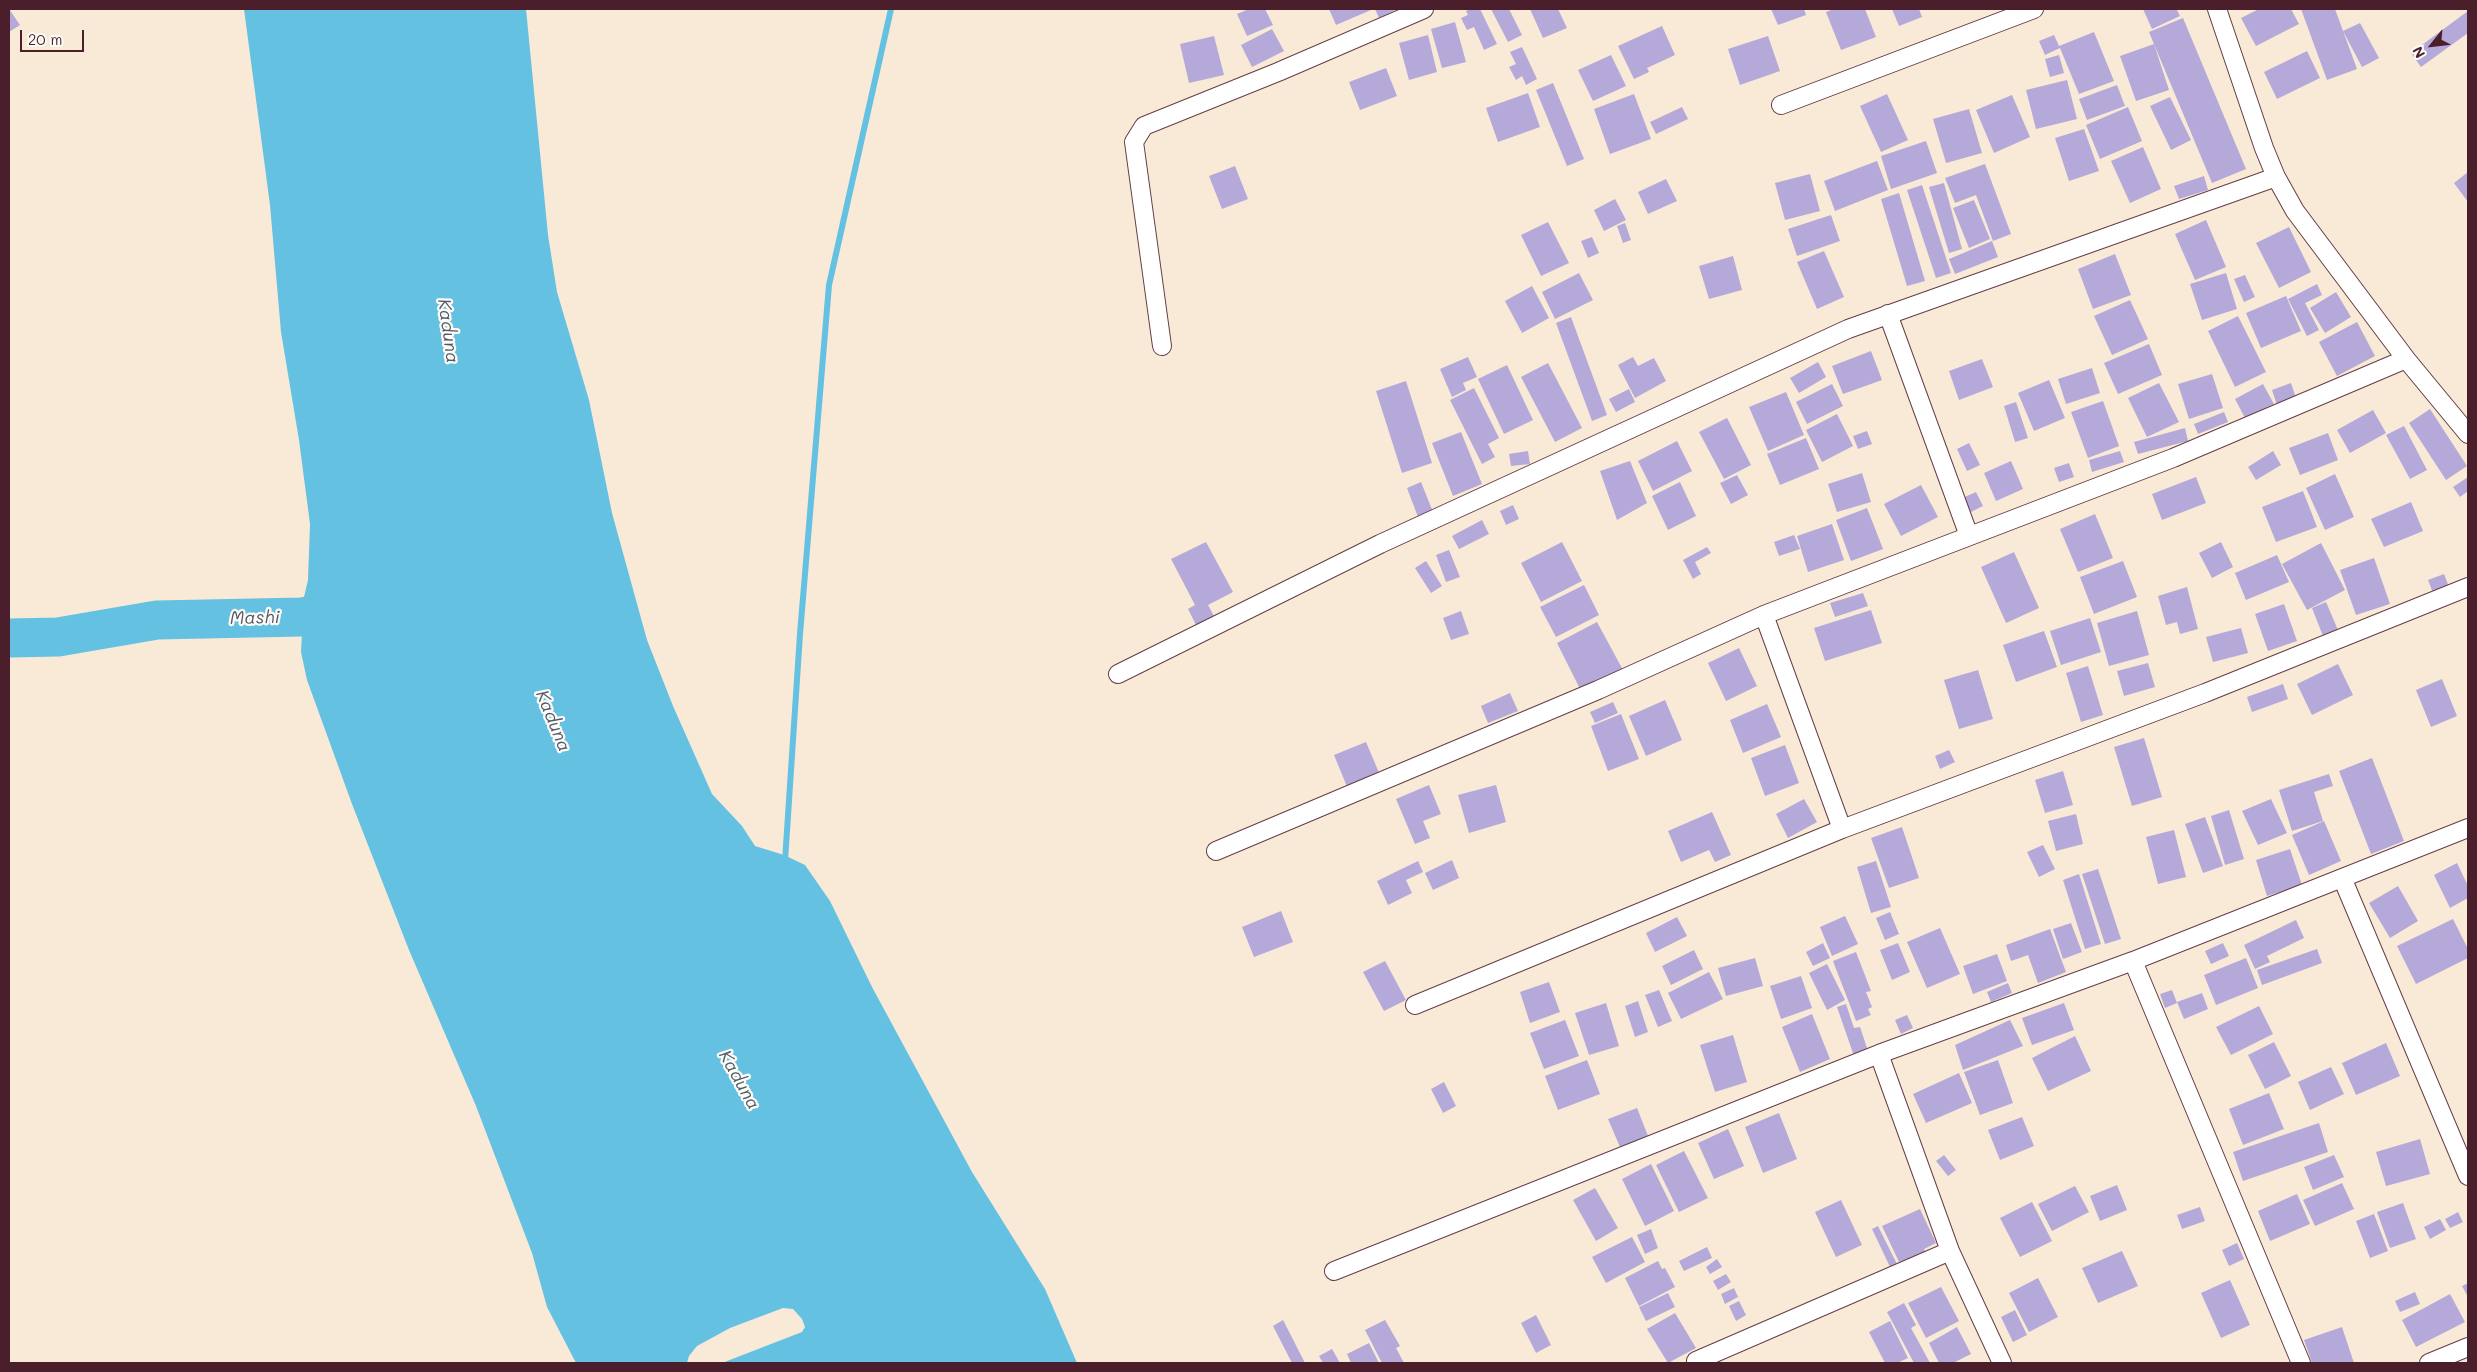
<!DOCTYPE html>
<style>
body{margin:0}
#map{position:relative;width:2477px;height:1372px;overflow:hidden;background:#f8ead7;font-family:Mali,sans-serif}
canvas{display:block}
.frame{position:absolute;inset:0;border:10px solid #4a1f2b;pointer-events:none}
.north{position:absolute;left:2407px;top:20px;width:50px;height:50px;-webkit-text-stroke:4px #fdfcf7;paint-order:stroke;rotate:241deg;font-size:14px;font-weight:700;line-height:20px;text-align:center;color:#4a1f2b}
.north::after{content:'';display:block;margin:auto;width:18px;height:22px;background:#4a1f2b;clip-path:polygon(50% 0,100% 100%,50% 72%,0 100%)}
.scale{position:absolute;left:20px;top:30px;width:64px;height:22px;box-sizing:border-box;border:2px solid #4a1f2b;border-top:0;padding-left:6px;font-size:15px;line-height:18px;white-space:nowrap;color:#4a1f2b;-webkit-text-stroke:4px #fdfcf7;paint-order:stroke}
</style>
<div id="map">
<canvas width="2477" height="1372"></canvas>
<div class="frame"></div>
<div class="north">N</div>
<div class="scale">20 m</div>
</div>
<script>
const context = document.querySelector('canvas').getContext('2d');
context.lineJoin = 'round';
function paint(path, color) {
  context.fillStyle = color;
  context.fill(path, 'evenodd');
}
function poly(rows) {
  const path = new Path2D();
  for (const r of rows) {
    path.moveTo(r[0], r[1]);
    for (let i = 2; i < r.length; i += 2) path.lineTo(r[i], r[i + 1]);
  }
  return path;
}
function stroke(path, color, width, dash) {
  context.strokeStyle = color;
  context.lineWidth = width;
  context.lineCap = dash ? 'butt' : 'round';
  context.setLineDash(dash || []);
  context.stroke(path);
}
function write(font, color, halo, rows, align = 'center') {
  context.font = font + ' Mali,sans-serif';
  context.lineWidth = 4.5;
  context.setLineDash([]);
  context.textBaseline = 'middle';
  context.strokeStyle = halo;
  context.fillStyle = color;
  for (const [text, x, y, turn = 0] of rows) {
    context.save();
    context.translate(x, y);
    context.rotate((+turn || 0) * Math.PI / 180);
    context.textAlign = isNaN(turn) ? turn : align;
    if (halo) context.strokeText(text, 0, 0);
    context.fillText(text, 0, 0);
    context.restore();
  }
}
paint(poly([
 [244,9,526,9,548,235,557,292,589,400,612,513,647,640,673,706,712,794,742,826,755,846,784,855,805,865,830,901,872,987,972,1172,1045,1289,1077,1363,722,1363,802,1332,805,1327,802,1319,793,1309,783,1308,730,1328,697,1346,689,1356,687,1363,576,1363,547,1307,532,1253,476,1106,409,950,352,804,307,680,301,652,304,597,308,580,310,524,299,440,281,332,270,205]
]), '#64c1e2');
stroke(poly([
 [785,861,800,634,829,285,891,9]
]), '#64c1e2', 6);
stroke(poly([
 [9,638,58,637,157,620,302,617,356,608]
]), '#64c1e2', 39);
paint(poly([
 [9,9,20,25,9,32],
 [1249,9,1265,9,1273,25,1247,36,1237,14],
 [1329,9,1370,9,1371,10,1336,25],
 [1375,9,1397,9,1379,18],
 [1470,9,1480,9,1497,44,1484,50,1474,27,1467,30,1461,18,1468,15,1466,11],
 [1491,9,1509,9,1522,35,1508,42],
 [1530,9,1558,9,1567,28,1543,38],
 [1771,9,1804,9,1806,15,1778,25],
 [1834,9,1865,9,1876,37,1841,50,1826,12],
 [1892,9,1919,9,1922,17,1899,26],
 [2143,9,2181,9,2177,10,2180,16,2152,29],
 [2259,9,2291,9,2299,24,2256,46,2241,18],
 [2301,9,2335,9,2357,69,2327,80],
 [2468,11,2468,33,2421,67,2411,53],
 [2183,18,2246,169,2212,183,2149,32],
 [1455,22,1466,62,1442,68,1431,29],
 [2360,23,2379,58,2362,67,2343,31],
 [1662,26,1675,55,1647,68,1649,72,1634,79,1618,46],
 [1272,29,1284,51,1252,67,1241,45],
 [2094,32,2114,81,2079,94,2060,48,2045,55,2039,41,2054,35,2059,46],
 [1428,35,1437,72,1409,80,1399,43],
 [1214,36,1224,75,1189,83,1180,44],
 [1768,36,1780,71,1740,85,1728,49],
 [2154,44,2169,90,2136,101,2120,56],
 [1522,47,1537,79,1526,85,1522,76,1516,80,1509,67,1516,64,1510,52],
 [2307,51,2320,78,2277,99,2264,72],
 [1611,55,1626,86,1593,101,1578,70],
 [2059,55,2064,73,2050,77,2045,59],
 [1386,68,1397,96,1360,110,1349,82],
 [2067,80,2077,119,2036,129,2026,90],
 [1553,83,1584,159,1567,166,1536,90],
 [2117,85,2125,106,2087,120,2079,99],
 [1528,93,1540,127,1498,142,1486,108],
 [1634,94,1651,139,1610,154,1594,109],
 [1887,94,1908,140,1881,152,1860,106],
 [2012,95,2030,137,1994,153,1976,110],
 [2170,97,2191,140,2171,150,2150,106],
 [1682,107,1688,119,1656,134,1650,122],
 [2128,107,2142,141,2100,159,2086,125],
 [1969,109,1982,153,1946,163,1933,119],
 [2084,129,2099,171,2069,181,2055,138],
 [1926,141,1937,173,1891,189,1881,156],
 [2143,147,2161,189,2130,203,2111,161],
 [1877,161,1888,190,1835,211,1824,181],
 [1985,164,2011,234,1993,241,1976,195,1955,203,1945,178],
 [1235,166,1248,199,1222,209,1209,176],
 [2468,172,2468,202,2454,183],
 [1810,174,1820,211,1785,220,1775,183],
 [2204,176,2208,190,2179,199,2174,186],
 [1666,179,1677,201,1648,214,1638,192],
 [1944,183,1962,249,1949,253,1929,187],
 [1922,185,1951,273,1936,278,1907,190],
 [1899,193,1925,281,1907,286,1881,199],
 [1615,199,1626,220,1604,231,1594,210],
 [1974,200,1990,239,1969,248,1953,208],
 [1831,215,1840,241,1797,256,1788,229],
 [2206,220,2226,267,2195,280,2175,234],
 [1548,222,1569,263,1541,276,1521,235],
 [1625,223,1631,240,1623,243,1617,226],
 [2289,227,2311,272,2279,288,2256,243],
 [1592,237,1599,253,1588,258,1581,241],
 [1992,241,1998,257,1955,274,1949,259],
 [1824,251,1844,297,1817,309,1797,262],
 [2115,254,2131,295,2093,309,2078,269],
 [1733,256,1742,290,1709,299,1699,266],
 [1579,273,1593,300,1555,319,1542,292],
 [2226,273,2237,309,2202,320,2190,284],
 [2245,275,2255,297,2244,302,2234,279],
 [2317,284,2322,295,2305,303,2319,330,2307,336,2288,299],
 [1532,286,1549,318,1522,333,1505,301],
 [2336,292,2351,317,2325,333,2310,308],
 [2286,296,2301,331,2261,348,2246,313],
 [2130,300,2148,339,2112,355,2094,316],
 [2238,316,2266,372,2235,387,2208,331],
 [1571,317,1607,415,1592,421,1556,323],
 [2357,322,2375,356,2337,376,2319,342],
 [2149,344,2162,375,2118,394,2104,363],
 [1871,351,1882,380,1843,394,1832,366],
 [1468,357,1477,377,1463,383,1466,390,1452,397,1440,369],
 [1633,357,1638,366,1654,358,1666,381,1635,398,1618,365],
 [1982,359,1993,387,1959,400,1949,371],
 [1818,362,1826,377,1799,393,1790,378],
 [1548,363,1582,428,1555,442,1521,377],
 [1507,365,1533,420,1504,434,1478,379],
 [2092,368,2100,393,2066,404,2058,379],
 [2212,374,2223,408,2189,419,2178,384],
 [2049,380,2065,418,2034,431,2018,393],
 [1406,381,1432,463,1402,473,1376,391],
 [2159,383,2179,422,2147,437,2128,398],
 [2291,383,2296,398,2277,405,2272,390],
 [1832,384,1843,406,1807,424,1796,402],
 [2263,384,2274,404,2245,418,2235,399],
 [1474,388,1499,438,1488,444,1495,457,1482,464,1450,400],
 [1629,389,1635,402,1616,412,1609,399],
 [1786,392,1804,435,1768,451,1749,407],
 [2103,401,2119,446,2088,458,2071,412],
 [2016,402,2028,438,2015,442,2004,406],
 [2430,409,2467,466,2446,480,2409,423],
 [2373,410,2386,433,2350,453,2337,430],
 [2224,412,2228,422,2198,434,2194,424],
 [1837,414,1853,446,1822,462,1806,430],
 [1727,418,1751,465,1724,479,1699,432],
 [2404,426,2427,470,2410,479,2386,435],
 [2185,428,2188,441,2138,454,2134,442],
 [1867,431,1872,444,1858,449,1853,436],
 [1461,432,1482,484,1453,496,1432,443],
 [2328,433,2338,460,2300,475,2289,448],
 [1806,438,1819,469,1780,485,1767,454],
 [1677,441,1692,471,1653,491,1638,461],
 [1969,443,1980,465,1967,471,1957,449],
 [1528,451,1530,464,1511,466,1509,454],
 [2120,451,2124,462,2092,472,2089,460],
 [2273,451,2281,465,2256,480,2248,467],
 [1630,461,1647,503,1617,520,1600,471],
 [2011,461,2023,489,1996,501,1984,473],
 [2069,463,2074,477,2059,482,2054,468],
 [1862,473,1871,502,1837,512,1828,484],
 [2335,474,2354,517,2325,530,2306,488],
 [1737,475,1748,495,1731,504,1720,483],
 [2196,477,2206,503,2162,520,2152,494],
 [2468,477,2468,491,2460,497,2453,487],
 [1421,482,1433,512,1418,517,1407,488],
 [1680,482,1696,516,1668,530,1652,496],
 [1921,485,1938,517,1901,536,1884,504],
 [2303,491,2317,527,2276,542,2262,507],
 [1976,492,1983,506,1965,515,1958,500],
 [2411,502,2423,531,2384,547,2371,519],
 [1513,505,1519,519,1506,525,1500,511],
 [1867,508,1883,549,1851,561,1836,520],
 [2095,514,2113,558,2078,572,2060,529],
 [1482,520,1489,534,1459,549,1452,536],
 [1832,524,1844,560,1808,572,1797,536],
 [1794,535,1800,549,1779,556,1774,542],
 [1206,542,1233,592,1208,605,1214,616,1196,625,1188,609,1195,605,1171,559],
 [1562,542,1582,581,1541,602,1521,563],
 [2221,542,2233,567,2212,578,2199,553],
 [2321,543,2345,590,2307,610,2282,564],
 [1707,547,1711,553,1695,562,1701,574,1693,579,1683,560],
 [1449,550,1460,577,1446,582,1436,555],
 [2014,552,2039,608,2006,623,1981,567],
 [2277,555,2289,582,2246,600,2235,573],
 [2374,558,2390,604,2356,615,2340,570],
 [1426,561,1442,586,1431,593,1415,568],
 [2123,561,2137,597,2094,614,2080,577],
 [2444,574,2449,587,2433,593,2428,580],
 [1584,585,1599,615,1556,637,1540,607],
 [2187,587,2198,629,2180,634,2177,622,2166,625,2158,596],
 [1863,593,1868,606,1835,617,1830,603],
 [2326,602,2338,630,2323,636,2312,608],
 [2284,604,2297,641,2268,651,2255,614],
 [1871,610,1882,643,1825,661,1814,628],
 [1461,611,1469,634,1451,640,1443,618],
 [2137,611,2149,655,2109,666,2097,623],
 [2090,618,2101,652,2061,665,2050,631],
 [1597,622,1623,670,1581,691,1557,643],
 [2241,628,2248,653,2213,662,2206,637],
 [2044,631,2057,667,2016,682,2003,645],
 [1739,648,1757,686,1726,701,1708,663],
 [2148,663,2155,687,2124,696,2117,671],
 [2338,664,2353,695,2312,715,2297,684],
 [2088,666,2103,715,2081,722,2066,673],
 [1978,670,1993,719,1959,729,1944,680],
 [2442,679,2457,716,2431,727,2416,690],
 [2283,684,2288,699,2252,712,2247,697],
 [1510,693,1518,711,1488,723,1481,706],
 [1665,700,1682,740,1646,756,1629,716],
 [1613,702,1618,713,1595,723,1590,712],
 [1767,704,1781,737,1743,753,1730,720],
 [1621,714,1639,759,1608,771,1591,726],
 [2144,738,2162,797,2132,806,2114,747],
 [1366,742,1380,775,1348,789,1334,755],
 [1785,745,1799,783,1765,796,1751,758],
 [1949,750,1955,762,1940,769,1935,756],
 [2372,758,2404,841,2371,854,2339,771],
 [2063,771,2073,805,2045,813,2035,780],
 [2329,774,2333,786,2314,792,2323,821,2292,831,2279,790],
 [1429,785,1441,814,1423,821,1430,838,1415,844,1396,799],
 [1496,785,1506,822,1469,833,1458,795],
 [1804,799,1817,822,1788,838,1776,814],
 [2271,799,2287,833,2258,845,2242,811],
 [2229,810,2244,859,2225,865,2211,816],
 [1712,812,1731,855,1715,862,1709,850,1681,862,1668,831],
 [2076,814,2083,844,2056,851,2048,821],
 [2205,817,2223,866,2203,873,2185,824],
 [2324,821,2341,861,2309,875,2292,835],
 [1902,827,1919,878,1889,888,1871,838],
 [2174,830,2186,877,2158,884,2146,837],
 [2043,845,2055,869,2039,877,2027,852],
 [2290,849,2302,885,2267,896,2256,860],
 [1452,860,1459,878,1433,890,1425,873],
 [1418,861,1423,872,1406,880,1412,893,1388,905,1377,881],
 [1876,861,1891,907,1871,913,1857,867],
 [2457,863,2468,886,2468,898,2450,908,2434,875],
 [2098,869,2121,939,2105,944,2082,874],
 [2079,874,2101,944,2085,949,2063,880],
 [2398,886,2418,921,2390,938,2369,903],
 [1281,911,1293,942,1254,957,1242,927],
 [1890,912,1899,934,1885,940,1876,918],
 [1845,916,1858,944,1832,956,1820,927],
 [1677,917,1687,936,1655,952,1646,933],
 [2453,919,2468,949,2468,958,2416,984,2397,946],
 [2296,920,2304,938,2267,956,2270,962,2255,969,2244,945],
 [2071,923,2082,952,2063,959,2053,929],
 [1940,928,1960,974,1927,988,1907,942],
 [2050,929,2066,972,2038,983,2028,955,2011,961,2006,945],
 [1823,943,1830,958,1813,966,1806,952],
 [1898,943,1910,972,1892,980,1880,950],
 [2223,943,2229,956,2211,964,2205,951],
 [2317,949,2322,963,2262,985,2257,970],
 [1694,950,1703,969,1671,985,1662,966],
 [1856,952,1871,991,1866,992,1872,1007,1868,1009,1871,1015,1856,1021,1833,961],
 [1997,954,2007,981,1973,994,1963,966],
 [1755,958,1763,986,1726,996,1718,968],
 [2246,958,2258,988,2216,1005,2204,975],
 [1385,961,1406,1000,1384,1011,1363,972],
 [1827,964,1845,1000,1827,1010,1809,973],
 [1709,972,1723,999,1681,1019,1668,993],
 [1801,976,1812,1008,1781,1019,1770,986],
 [1549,982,1560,1012,1530,1023,1520,992],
 [2008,983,2012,993,1991,1002,1987,992],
 [1659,990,1672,1021,1658,1027,1645,995],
 [2172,990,2177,1003,2165,1008,2160,994],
 [2202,993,2208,1009,2184,1019,2177,1002],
 [1638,1001,1648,1032,1635,1037,1625,1006],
 [1606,1003,1619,1046,1589,1055,1575,1013],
 [2064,1003,2074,1030,2032,1045,2022,1018],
 [1846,1004,1854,1028,1860,1027,1868,1051,1854,1056,1837,1007],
 [2259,1006,2273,1034,2231,1055,2216,1027],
 [1812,1014,1830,1059,1800,1072,1782,1027],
 [1907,1015,1913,1028,1901,1034,1895,1020],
 [1565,1020,1579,1056,1544,1069,1530,1033],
 [2010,1020,2023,1046,1963,1070,1955,1045],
 [1733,1035,1747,1082,1715,1092,1700,1045],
 [2075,1036,2091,1071,2048,1091,2032,1058],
 [2274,1042,2291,1076,2265,1089,2248,1055],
 [2386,1043,2400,1076,2356,1095,2342,1063],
 [1587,1060,1600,1094,1558,1110,1545,1076],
 [1998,1060,2013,1103,1980,1115,1964,1072],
 [2331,1067,2344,1094,2310,1110,2298,1082],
 [1959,1073,1972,1103,1926,1123,1913,1094],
 [1444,1082,1456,1106,1443,1113,1431,1089],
 [2269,1093,2284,1129,2243,1145,2229,1109],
 [1637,1108,1648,1136,1620,1147,1608,1119],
 [1779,1113,1797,1159,1763,1173,1745,1127],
 [2022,1117,2034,1146,2000,1160,1988,1130],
 [2319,1123,2328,1152,2243,1181,2233,1152],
 [1728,1129,1744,1166,1714,1179,1698,1143],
 [2420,1139,2430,1174,2386,1186,2376,1152],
 [1684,1151,1708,1198,1679,1212,1656,1165],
 [1944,1155,1956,1170,1948,1176,1936,1161],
 [2334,1155,2344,1177,2313,1190,2304,1167],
 [1651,1164,1674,1211,1645,1226,1622,1179],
 [2342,1183,2354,1209,2315,1226,2303,1200],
 [2117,1185,2127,1210,2100,1221,2090,1196],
 [2075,1186,2089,1212,2052,1231,2038,1204],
 [1595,1188,1618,1228,1596,1241,1573,1200],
 [2297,1194,2310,1224,2270,1241,2258,1211],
 [1841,1200,1862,1245,1836,1257,1815,1212],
 [2032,1202,2052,1241,2020,1257,2000,1218],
 [2403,1203,2416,1239,2390,1248,2377,1212],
 [2200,1207,2205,1221,2182,1229,2177,1215],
 [1920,1209,1936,1243,1924,1249,1927,1255,1909,1263,1907,1259,1899,1262,1882,1226],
 [2458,1212,2463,1222,2450,1228,2445,1219],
 [2374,1214,2388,1251,2370,1258,2356,1221],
 [2440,1219,2446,1230,2430,1239,2424,1227],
 [1878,1226,1898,1266,1891,1269,1872,1229],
 [1651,1229,1658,1248,1645,1254,1637,1235],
 [1632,1237,1645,1262,1606,1283,1592,1257],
 [2237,1243,2244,1259,2229,1266,2222,1250],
 [1707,1247,1712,1258,1684,1271,1679,1261],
 [2122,1251,2138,1286,2098,1303,2082,1268],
 [1717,1259,1722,1267,1710,1274,1706,1267],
 [1658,1261,1662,1269,1665,1268,1675,1287,1639,1306,1625,1278],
 [1726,1274,1731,1282,1718,1290,1713,1281],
 [2038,1278,2058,1317,2029,1332,2009,1293],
 [2230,1280,2250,1325,2221,1338,2201,1293],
 [2468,1283,2468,1297,2462,1286],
 [1941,1287,1959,1321,1926,1338,1908,1303],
 [1734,1288,1738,1297,1725,1304,1721,1294],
 [2415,1292,2420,1304,2400,1312,2395,1301],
 [1668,1293,1675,1307,1646,1321,1639,1307],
 [2450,1294,2465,1322,2416,1347,2402,1320],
 [1739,1301,1746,1315,1736,1321,1729,1306],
 [1904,1303,1916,1325,1911,1328,1930,1363,1914,1363,1887,1312],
 [2015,1310,2027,1335,2013,1342,2001,1317],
 [1675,1313,1696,1348,1668,1363,1647,1329],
 [1536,1315,1551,1345,1536,1353,1521,1323],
 [1283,1320,1305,1363,1292,1363,1273,1326],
 [1385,1320,1400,1346,1396,1348,1404,1363,1382,1363,1365,1330],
 [1890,1321,1908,1358,1897,1363,1885,1363,1869,1332],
 [1957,1327,1971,1354,1953,1363,1939,1363,1929,1343],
 [2342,1327,2354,1363,2312,1363,2304,1340],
 [1369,1343,1379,1363,1351,1363,1347,1354],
 [1332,1349,1340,1363,1323,1363,1319,1356]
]), '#b5a9da');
const minor = poly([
 [2217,9,2264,148,2276,177,2295,211,2406,359,2468,434],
 [1781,105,2034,9],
 [1888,314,1969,536],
 [1162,346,1134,142,1144,126,1278,72,1424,9],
 [1764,615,1842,829],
 [1118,674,1380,544,1848,329,2276,177],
 [1216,851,1598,690,1764,615,2173,458,2406,359],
 [2343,880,2468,1176],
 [2133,961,2301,1363],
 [1415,1005,1842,829,2205,693,2468,587],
 [1879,1054,1950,1251,2002,1363],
 [1334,1271,1879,1054,2133,961,2468,828],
 [1696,1361,1950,1251],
 [2429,1363,2468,1347]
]);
stroke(minor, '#643d45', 20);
stroke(minor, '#fff', 18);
write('italic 18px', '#53586b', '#fdfcf7', [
 ["Kaduna",448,331,82],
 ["Mashi",255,618,-1],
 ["Kaduna",553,721,68],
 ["Kaduna",739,1080,61]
]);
</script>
